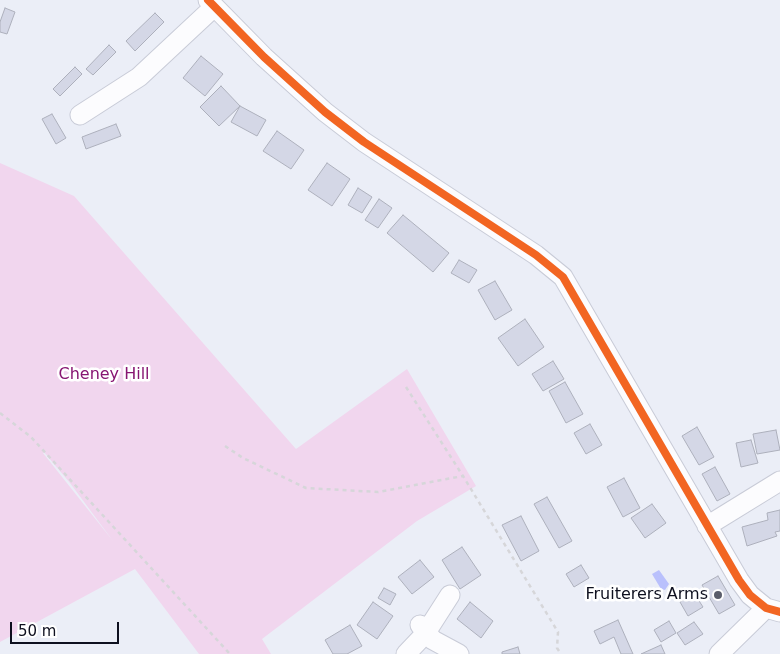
<!DOCTYPE html>
<style>
body{margin:0}
#map{position:relative;width:780px;height:654px;overflow:hidden;background:#ebeef7;font-family:"DejaVu Sans",sans-serif}
canvas{display:block}
.scale{position:absolute;left:10px;top:622px;width:109px;height:22px;box-sizing:border-box;border:2px solid #0e101f;border-top:0;padding-left:6px;font-size:15px;line-height:18px;white-space:nowrap;color:#0e101f;-webkit-text-stroke:4px #fff;paint-order:stroke}
</style>
<div id="map">
<canvas width="780" height="654"></canvas>
<div class="scale">50 m</div>
</div>
<script>
const context = document.querySelector('canvas').getContext('2d');
context.lineJoin = 'round';
function paint(path, color) {
  context.fillStyle = color;
  context.fill(path, 'evenodd');
}
function poly(rows) {
  const path = new Path2D();
  for (const r of rows) {
    path.moveTo(r[0], r[1]);
    for (let i = 2; i < r.length; i += 2) path.lineTo(r[i], r[i + 1]);
  }
  return path;
}
function stroke(path, color, width, dash) {
  context.strokeStyle = color;
  context.lineWidth = width;
  context.lineCap = dash ? 'butt' : 'round';
  context.setLineDash(dash || []);
  context.stroke(path);
}
function write(font, color, halo, rows, align = 'center') {
  context.font = font + ' "DejaVu Sans",sans-serif';
  context.lineWidth = 5;
  context.setLineDash([]);
  context.textBaseline = 'middle';
  context.strokeStyle = halo;
  context.fillStyle = color;
  for (const [text, x, y, turn = 0] of rows) {
    context.save();
    context.translate(x, y);
    context.rotate((+turn || 0) * Math.PI / 180);
    context.textAlign = isNaN(turn) ? turn : align;
    if (halo) context.strokeText(text, 0, 0);
    context.fillText(text, 0, 0);
    context.restore();
  }
}
paint(poly([
 [0,163,74,196,296,449,407,369,476,486,417,521,262,639,271,654,199,654,135,569,0,642],
 [44,452,70,483,113,541,43,453]
]), '#f1d6ee');
paint(poly([
 [659,570,669,584,665,590,661,589,652,574]
]), '#b9c0fc');
const building = poly([
 [5,8,15,12,7,34,0,32,0,22,5,8],
 [155,13,164,22,135,51,126,41,155,13],
 [109,45,116,52,93,75,86,69,109,45],
 [201,56,223,74,205,96,183,78,201,56],
 [75,67,82,74,60,96,53,89,75,67],
 [221,86,240,106,219,126,200,107,221,86],
 [240,106,266,120,257,136,231,122,240,106],
 [52,114,66,138,56,144,42,119,52,114],
 [116,124,121,136,86,149,82,137,116,124],
 [277,131,304,150,291,169,263,151,277,131],
 [327,163,350,179,332,206,308,190,327,163],
 [358,188,372,197,362,213,348,205,358,188],
 [379,199,392,208,378,228,365,220,379,199],
 [403,215,449,253,433,272,387,233,403,215],
 [459,260,477,270,469,283,451,273,459,260],
 [495,281,512,310,495,320,478,290,495,281],
 [525,319,544,347,518,366,498,338,525,319],
 [553,361,564,379,543,391,532,374,553,361],
 [565,382,583,414,566,423,549,391,565,382],
 [590,424,602,445,586,454,574,433,590,424],
 [697,427,714,457,699,465,682,436,697,427],
 [776,430,780,450,757,454,753,434,776,430],
 [751,440,758,463,741,467,736,443,751,440],
 [715,467,730,494,717,501,702,474,715,467],
 [624,478,640,508,623,517,607,487,624,478],
 [547,497,572,541,559,548,534,504,547,497],
 [652,504,666,523,645,538,631,518,652,504],
 [780,510,780,531,775,532,777,536,747,546,742,527,768,520,767,513,780,510],
 [521,516,539,551,521,561,502,525,521,516],
 [462,547,481,575,460,589,442,560,462,547],
 [420,560,434,577,412,594,398,577,420,560],
 [581,565,589,578,574,587,566,574,581,565],
 [718,576,735,605,719,614,702,585,718,576],
 [384,588,396,594,390,605,378,598,384,588],
 [694,593,703,607,688,616,680,602,694,593],
 [373,602,393,616,377,639,357,625,373,602],
 [470,602,493,621,481,638,457,619,470,602],
 [618,620,633,654,621,654,614,637,600,644,594,631,618,620],
 [669,621,676,633,661,642,654,630,669,621],
 [694,622,703,634,685,645,677,633,694,622],
 [350,625,362,646,347,654,333,654,325,640,350,625],
 [661,645,665,654,641,654,661,645],
 [518,647,520,654,502,654,502,652,518,647]
]);
paint(building, '#d4d7e6');
stroke(building, '#adb0bc', 1);
const minor = poly([
 [208,0,264,57,325,112,364,142,536,255,563,277,739,580,750,595,766,608,780,612],
 [80,115,139,77,214,7],
 [707,526,780,481],
 [420,625,433,640,459,654],
 [406,654,425,634,450,595],
 [719,654,766,608]
]);
stroke(minor, '#c8cbd7', 21);
stroke(poly([
 [406,387,463,476,558,632,557,648,561,654],
 [0,413,31,437,230,654],
 [225,446,243,458,306,488,378,492,463,476]
]), '#d6d6d9', 2.5, [4, 4]);
stroke(minor, '#fcfcfe', 19);
stroke(poly([
 [208,0,264,57,325,112,364,142,536,255,563,277,739,580,750,595,766,608,780,612]
]), '#f26522', 8);
for (const [x, y, r, color] of [
 [718,595,5,"#5b5e6b"]
]) {
  const dot = new Path2D();
  dot.arc(x, y, r, 0, 2 * Math.PI);
  context.fillStyle = color;
  context.fill(dot);
  stroke(dot, '#fff', 2);
}
write('16px', '#871572', '#fff', [
 ["Cheney Hill",104,375]
]);
write('16px', '#0e101f', '#fff', [
 ["Fruiterers Arms",708,595]
], 'right');
</script>
